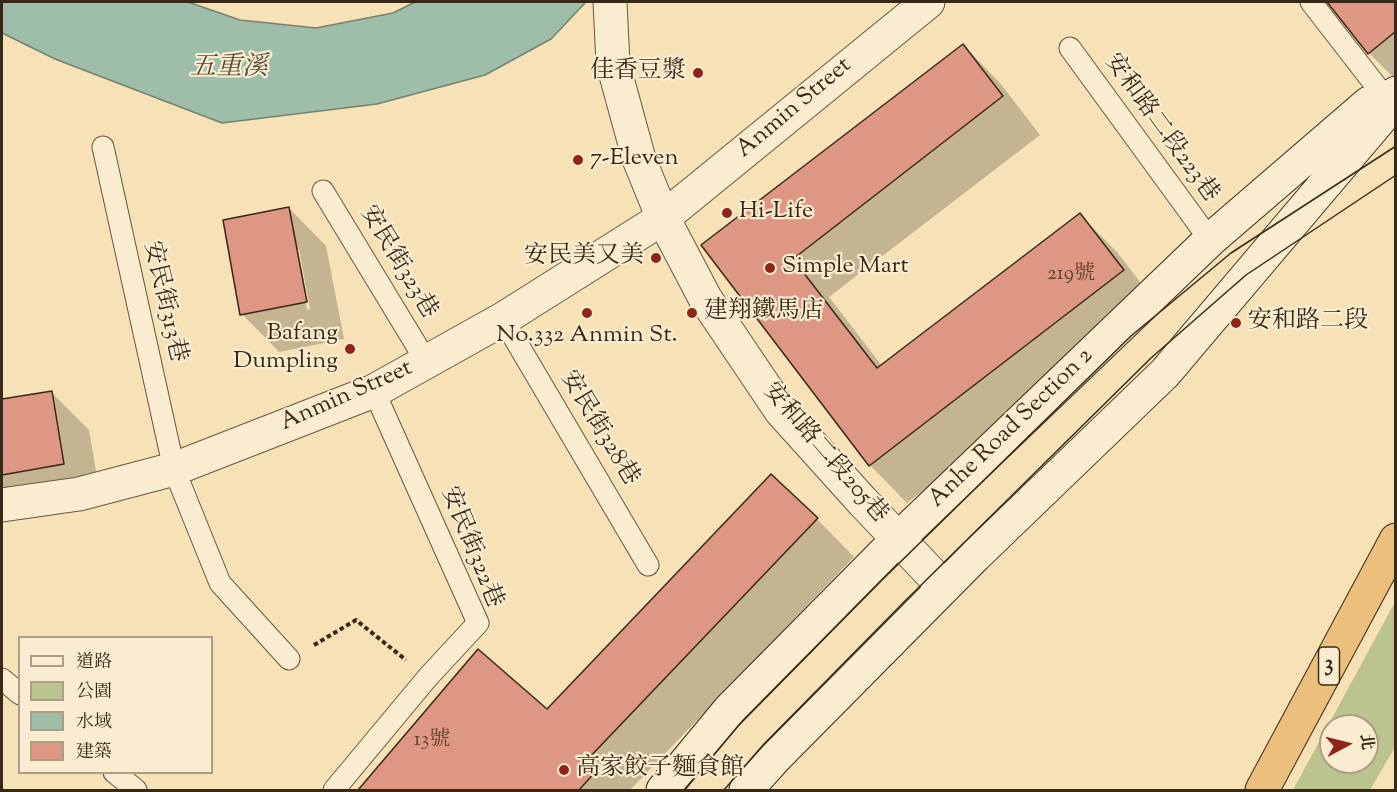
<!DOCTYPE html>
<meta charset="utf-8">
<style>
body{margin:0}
#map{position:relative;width:1397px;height:792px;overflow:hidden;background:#f7e1b7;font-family:"Sorts Mill Goudy","Noto Serif TC",serif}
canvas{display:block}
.frame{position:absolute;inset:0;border:3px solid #382818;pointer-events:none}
.legend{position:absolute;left:18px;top:636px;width:195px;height:138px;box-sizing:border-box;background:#faecd0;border:2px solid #ac9e86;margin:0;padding:8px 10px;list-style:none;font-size:18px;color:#382818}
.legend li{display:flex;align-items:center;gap:12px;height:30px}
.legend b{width:30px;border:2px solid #ac9e86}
.north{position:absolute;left:1319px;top:714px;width:60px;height:60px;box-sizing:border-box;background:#faecd0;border:2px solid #ac9e86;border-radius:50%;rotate:83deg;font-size:16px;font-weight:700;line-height:24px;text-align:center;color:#382818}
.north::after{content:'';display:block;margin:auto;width:21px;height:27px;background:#8f2418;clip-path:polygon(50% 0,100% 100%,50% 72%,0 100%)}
</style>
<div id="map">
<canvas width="1397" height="792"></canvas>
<div class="frame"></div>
<ul class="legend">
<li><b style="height:8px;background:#faecd0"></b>道路</li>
<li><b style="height:16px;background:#bbc38f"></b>公園</li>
<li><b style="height:16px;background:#9ebeaa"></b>水域</li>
<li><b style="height:16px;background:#dd9782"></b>建築</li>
</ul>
<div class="north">北</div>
</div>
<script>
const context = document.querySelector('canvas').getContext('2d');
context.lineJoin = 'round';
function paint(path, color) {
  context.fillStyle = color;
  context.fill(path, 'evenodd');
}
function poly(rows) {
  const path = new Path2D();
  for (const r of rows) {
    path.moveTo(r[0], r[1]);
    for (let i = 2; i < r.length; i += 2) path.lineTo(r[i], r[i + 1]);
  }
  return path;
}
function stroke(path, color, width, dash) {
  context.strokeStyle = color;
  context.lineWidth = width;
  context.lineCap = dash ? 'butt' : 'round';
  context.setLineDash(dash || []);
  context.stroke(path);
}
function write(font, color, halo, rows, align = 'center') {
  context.font = font + ' "Sorts Mill Goudy","Noto Serif TC",serif';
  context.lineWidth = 4.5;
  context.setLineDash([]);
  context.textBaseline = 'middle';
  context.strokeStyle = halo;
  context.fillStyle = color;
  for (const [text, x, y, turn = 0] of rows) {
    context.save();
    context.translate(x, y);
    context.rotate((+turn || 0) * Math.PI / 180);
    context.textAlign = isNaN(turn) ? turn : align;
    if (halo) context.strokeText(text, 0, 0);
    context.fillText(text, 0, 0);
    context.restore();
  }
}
paint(poly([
 [1395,602,1395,747,1370,790,1293,790],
 [1331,726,1367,726,1367,762,1331,762]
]), '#bbc38f');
const water = poly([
 [2,2,188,2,240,20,316,28,393,13,415,2,586,2,551,39,485,75,377,104,222,123,55,59,2,33,2,2]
]);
paint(water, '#9ebeaa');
stroke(water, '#758270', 1.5);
paint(poly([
 [1329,2,1396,2,1396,80,1369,53],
 [963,45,1000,83,1040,135,829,297,882,366,1080,215,1117,252,1160,308,907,503,870,465,703,246],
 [289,208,326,246,344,339,279,352,242,314],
 [296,249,299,249,310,309,307,310],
 [51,392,89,430,101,501,2,490,2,401],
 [817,519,854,557,630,790,360,790,478,651,547,711]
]), '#0003');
const building = poly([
 [1327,2,1395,2,1395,32,1368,54,1327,2],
 [963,44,1003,96,793,259,877,368,1080,213,1124,270,869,466,701,245,963,44],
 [289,207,307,302,240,315,223,220,289,207],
 [52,391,64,464,2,475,2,399,52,391],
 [771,474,818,518,586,761,597,770,579,790,358,790,478,649,547,709,771,474]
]);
paint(building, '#dd9782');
stroke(building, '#382818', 1.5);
const service = poly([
 [1311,2,1387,100],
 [1070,48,1210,240],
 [103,147,174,469,220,583,289,659],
 [323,191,426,361],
 [503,319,648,565],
 [2,679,20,694],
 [114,772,136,790],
 [334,790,428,677,478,623,374,391]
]);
const minor = poly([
 [610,2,613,64,639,159,663,218,705,298,781,411,863,502,944,587],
 [2,505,79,494,174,469,374,391,503,319,663,218,928,2]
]);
const secondary = poly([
 [663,790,730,709,898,539,1210,240,1369,103,1387,100,1396,93],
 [746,790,776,757,975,556,1165,373,1381,118,1387,100]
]);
const motorway = poly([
 [1262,790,1396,540]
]);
stroke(service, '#685640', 23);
stroke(minor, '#685640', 35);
stroke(secondary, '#382818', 35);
stroke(motorway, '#382818', 35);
stroke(poly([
 [314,645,356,620,406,660]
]), '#382818', 4, [4.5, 3]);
stroke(service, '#faecd0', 21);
stroke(minor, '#faecd0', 33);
stroke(secondary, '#faecd0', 33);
stroke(motorway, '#ecc07c', 33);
stroke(poly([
 [684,790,739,725,883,579,1131,336,1231,253,1396,146],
 [724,790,764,744,905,601,1151,358,1246,275,1396,175]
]), '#382818', 1.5);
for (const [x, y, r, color] of [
 [698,73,6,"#8f2418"],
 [578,160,6,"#8f2418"],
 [727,213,6,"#8f2418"],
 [656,258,6,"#8f2418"],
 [770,268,6,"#8f2418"],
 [587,313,6,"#8f2418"],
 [692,313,6,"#8f2418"],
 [1236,323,6,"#8f2418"],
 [350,349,6,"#8f2418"],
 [564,770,6,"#8f2418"]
]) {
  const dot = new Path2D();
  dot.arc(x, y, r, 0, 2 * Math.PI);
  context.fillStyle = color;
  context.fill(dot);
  stroke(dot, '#faecd0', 2);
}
write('21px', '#614432', null, [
 ["219號",1071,275],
 ["13號",432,741]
]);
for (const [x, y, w] of [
 [1329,666,21]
]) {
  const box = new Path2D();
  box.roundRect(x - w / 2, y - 19, w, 38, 4.5);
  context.fillStyle = '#faecd0';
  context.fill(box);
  stroke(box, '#382818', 1.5);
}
write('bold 22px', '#382818', null, [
 ["3",1329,666]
]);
write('24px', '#382818', '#faecd0', [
 ["佳香豆漿",686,73,"right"],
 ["7-Eleven",590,160],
 ["Hi-Life",739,213],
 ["安民美又美",644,258,"right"],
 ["Simple Mart",782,268],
 ["建翔鐵馬店",704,313],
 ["安和路二段",1248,323],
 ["Bafang",338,335,"right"],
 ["Dumpling",338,363,"right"],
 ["No.332 Anmin St.",587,337,"center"],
 ["高家餃子麵食館",576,770]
], 'left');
write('24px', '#382818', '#faecd0', [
 ["Anmin Street",795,109,-40],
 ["安和路二段223巷",1160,129,54],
 ["安民街323巷",397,263,59],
 ["安民街313巷",163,302,77],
 ["Anmin Street",347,397,-24],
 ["安民街328巷",598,429,59],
 ["Anhe Road Section 2",1012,429,-44],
 ["安和路二段205巷",824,454,49],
 ["安民街322巷",470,548,68]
]);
write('italic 26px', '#524e3c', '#faecd0', [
 ["五重溪",229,70]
]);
</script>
